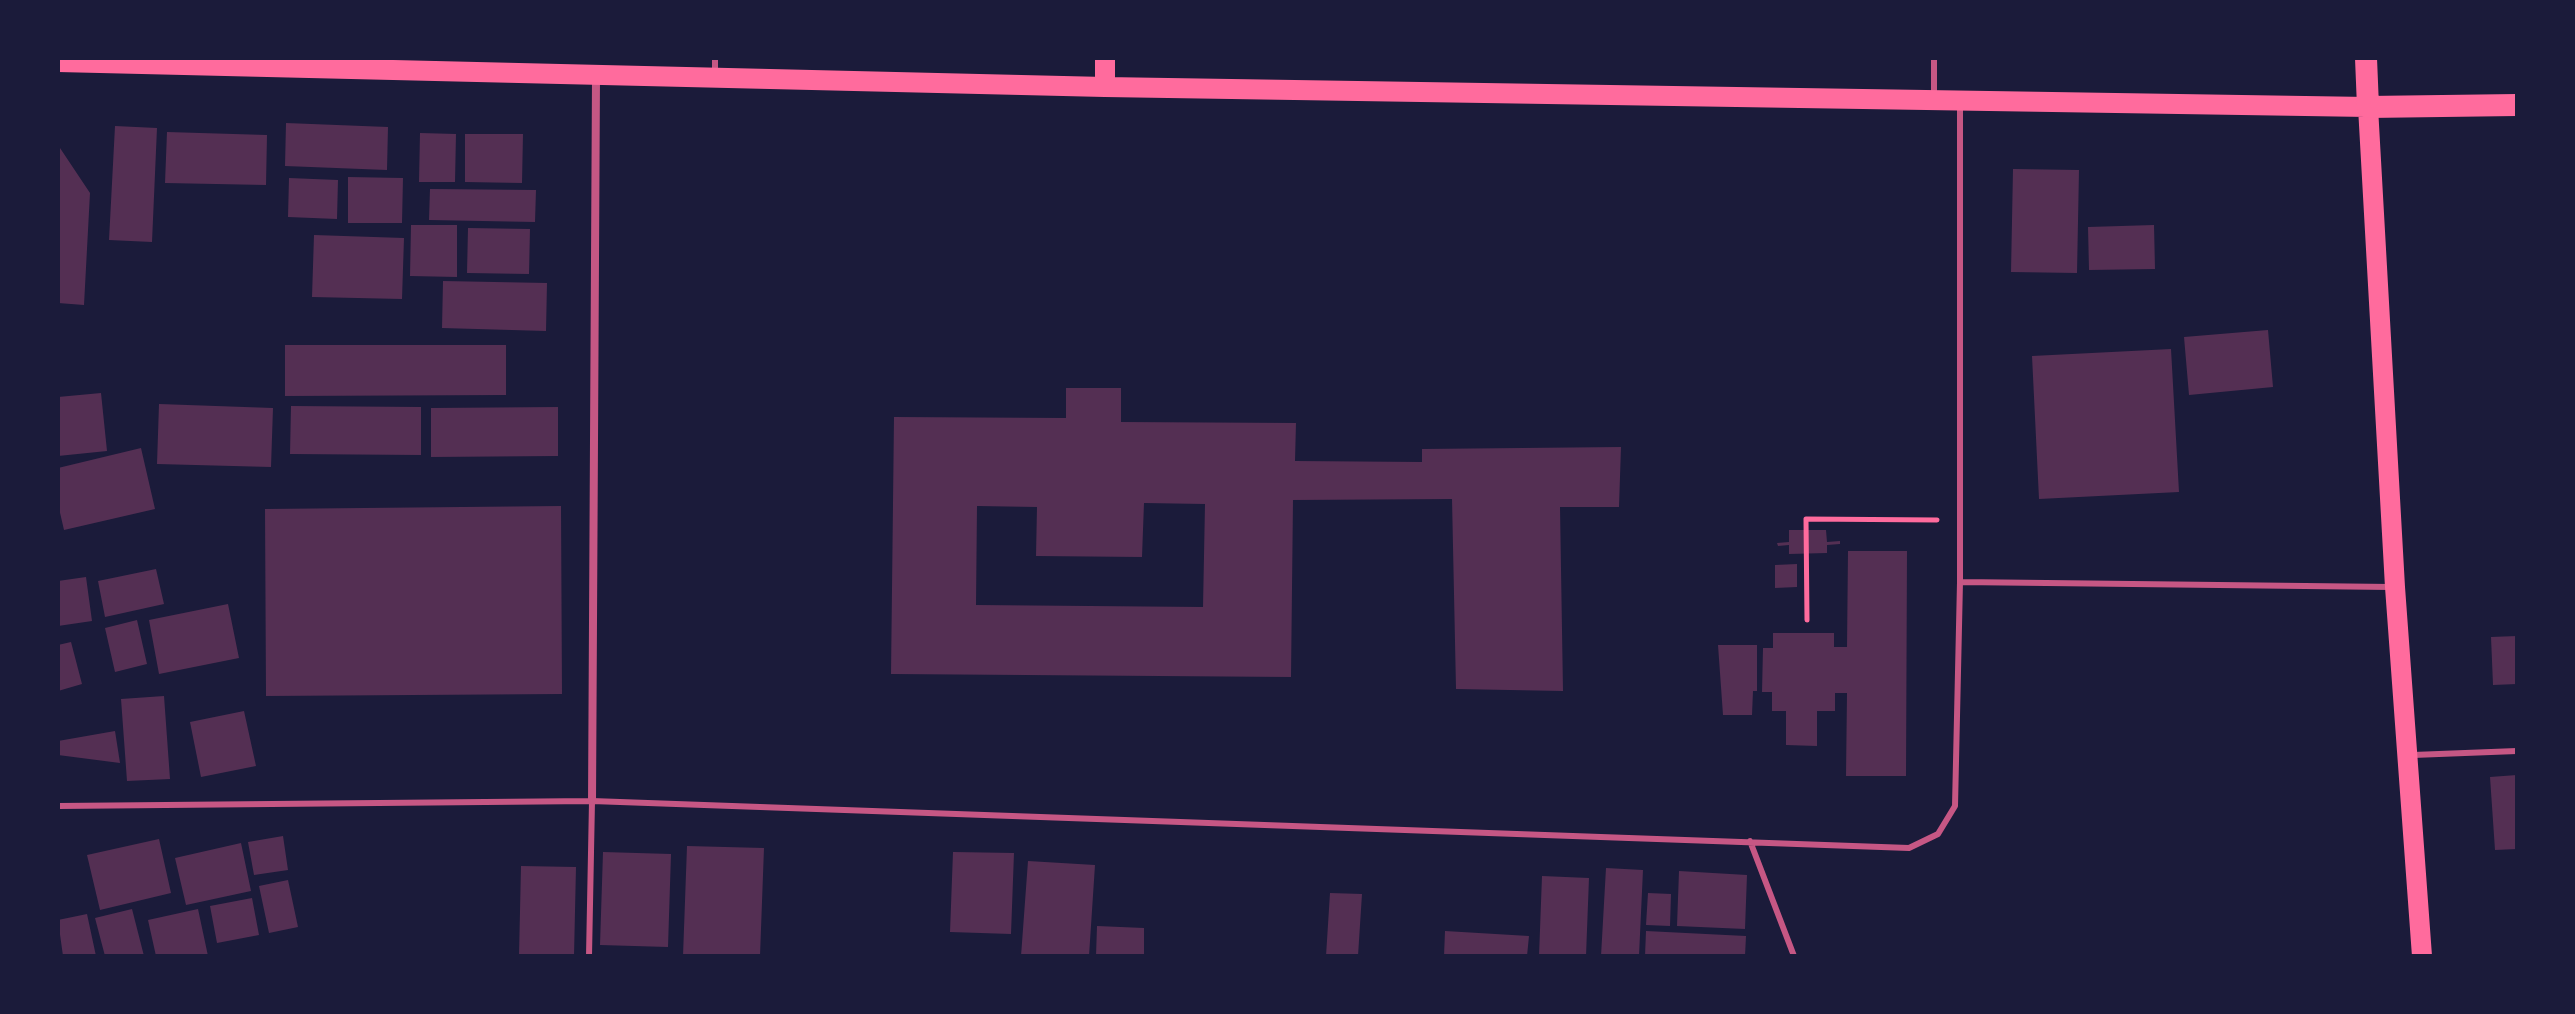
<!DOCTYPE html>
<style>
body{margin:0}
#map{position:relative;width:2575px;height:1014px;overflow:hidden;background:#1b1b3a;font-family:Helvetica,sans-serif}
canvas{display:block}
.frame{position:absolute;inset:0;border:60px solid #1b1b3a;pointer-events:none}
</style>
<div id="map">
<canvas width="2575" height="1014"></canvas>
<div class="frame"></div>
</div>
<script>
const context = document.querySelector('canvas').getContext('2d');
context.lineJoin = 'round';
function paint(path, color) {
  context.fillStyle = color;
  context.fill(path, 'evenodd');
}
function poly(rows) {
  const path = new Path2D();
  for (const r of rows) {
    path.moveTo(r[0], r[1]);
    for (let i = 2; i < r.length; i += 2) path.lineTo(r[i], r[i + 1]);
  }
  return path;
}
function stroke(path, color, width, dash) {
  context.strokeStyle = color;
  context.lineWidth = width;
  context.lineCap = dash ? 'butt' : 'round';
  context.setLineDash(dash || []);
  context.stroke(path);
}
paint(poly([
 [286,123,388,127,387,170,285,166],
 [115,126,157,128,152,242,109,240],
 [167,132,267,135,266,185,165,183],
 [420,133,456,134,455,182,419,182],
 [465,134,523,134,522,183,465,182],
 [58,145,90,193,84,305,58,303],
 [2013,169,2079,170,2077,273,2011,272],
 [348,177,403,178,402,223,348,223],
 [289,178,338,180,337,219,288,217],
 [430,189,536,190,535,222,429,220],
 [411,225,457,225,457,277,410,276],
 [2154,225,2155,269,2089,270,2088,227],
 [468,228,530,229,529,274,467,273],
 [314,235,404,238,402,299,312,297],
 [443,281,547,283,546,331,442,328],
 [2268,330,2273,387,2189,395,2184,337],
 [285,345,506,345,506,395,285,396],
 [2171,349,2179,492,2039,499,2032,356],
 [1066,388,1121,388,1121,422,1296,423,1295,461,1422,462,1422,449,1621,447,1619,507,1560,507,1563,691,1456,689,1452,499,1293,500,1291,677,891,674,894,417,1066,418],
 [1144,503,1205,504,1203,607,976,605,977,506,1037,507,1036,556,1142,557],
 [101,393,107,451,58,456,58,397],
 [159,404,273,408,271,467,157,464],
 [291,406,421,407,421,455,290,454],
 [558,407,558,456,431,457,431,408],
 [141,448,155,509,64,530,58,504,58,468],
 [561,506,562,694,266,696,265,509],
 [1789,530,1826,530,1827,542,1840,541,1840,544,1827,545,1827,553,1789,554,1789,545,1778,546,1777,543,1789,542],
 [1848,551,1907,551,1906,776,1846,776,1847,693,1835,693,1835,711,1817,711,1817,746,1786,745,1786,711,1772,711,1772,692,1762,692,1763,648,1773,648,1773,633,1834,633,1834,647,1847,647],
 [1797,564,1797,587,1775,588,1775,565],
 [156,569,164,604,105,617,98,581],
 [86,577,92,621,58,626,58,581],
 [228,604,239,658,159,674,149,620],
 [137,620,147,664,115,672,105,628],
 [2517,636,2517,684,2493,685,2491,637],
 [71,642,82,684,58,691,58,645],
 [1718,645,1757,645,1757,691,1753,691,1752,715,1723,715],
 [164,696,170,779,127,781,121,699],
 [244,711,256,766,201,777,190,722],
 [115,731,120,763,58,755,58,741],
 [2517,775,2517,849,2495,850,2490,777],
 [283,836,288,870,254,875,248,842],
 [159,839,171,893,100,910,87,855],
 [241,843,251,891,186,905,175,858],
 [687,846,764,848,760,956,683,956],
 [603,852,671,854,668,947,600,945],
 [953,852,1014,853,1011,934,950,932],
 [1028,861,1095,865,1089,956,1021,956],
 [521,866,576,867,574,956,519,956],
 [1606,868,1643,870,1639,956,1601,956],
 [1679,871,1747,875,1745,929,1677,926],
 [1542,876,1589,878,1586,956,1539,956],
 [288,880,298,927,269,933,259,886],
 [1330,893,1362,894,1358,956,1326,956],
 [1648,893,1671,894,1670,926,1646,925],
 [252,898,259,935,217,943,210,906],
 [132,909,144,956,105,956,95,918],
 [198,909,208,956,156,956,148,920],
 [87,914,96,956,63,956,58,920],
 [1097,926,1144,928,1144,956,1096,956],
 [1445,931,1529,936,1527,956,1444,956],
 [1646,931,1746,936,1745,956,1645,956]
]), '#542f53');
stroke(poly([
 [1807,620,1806,519,1937,520]
]), '#ff6b9d', 5);
stroke(poly([
 [715,74,715,58],
 [1934,95,1934,58],
 [1960,582,2391,587],
 [2413,755,2517,751],
 [58,806,592,801,1909,848,1938,834,1955,806,1960,582,1960,104],
 [1750,841,1794,956],
 [589,956,592,801]
]), '#c65784', 6);
stroke(poly([
 [592,801,596,78]
]), '#c65784', 8);
stroke(poly([
 [1105,58,1105,87],
 [58,62,1105,87,2368,107,2395,587,2422,956]
]), '#ff6b9d', 20);
stroke(poly([
 [2366,58,2368,107,2517,105]
]), '#ff6b9d', 22);
</script>
